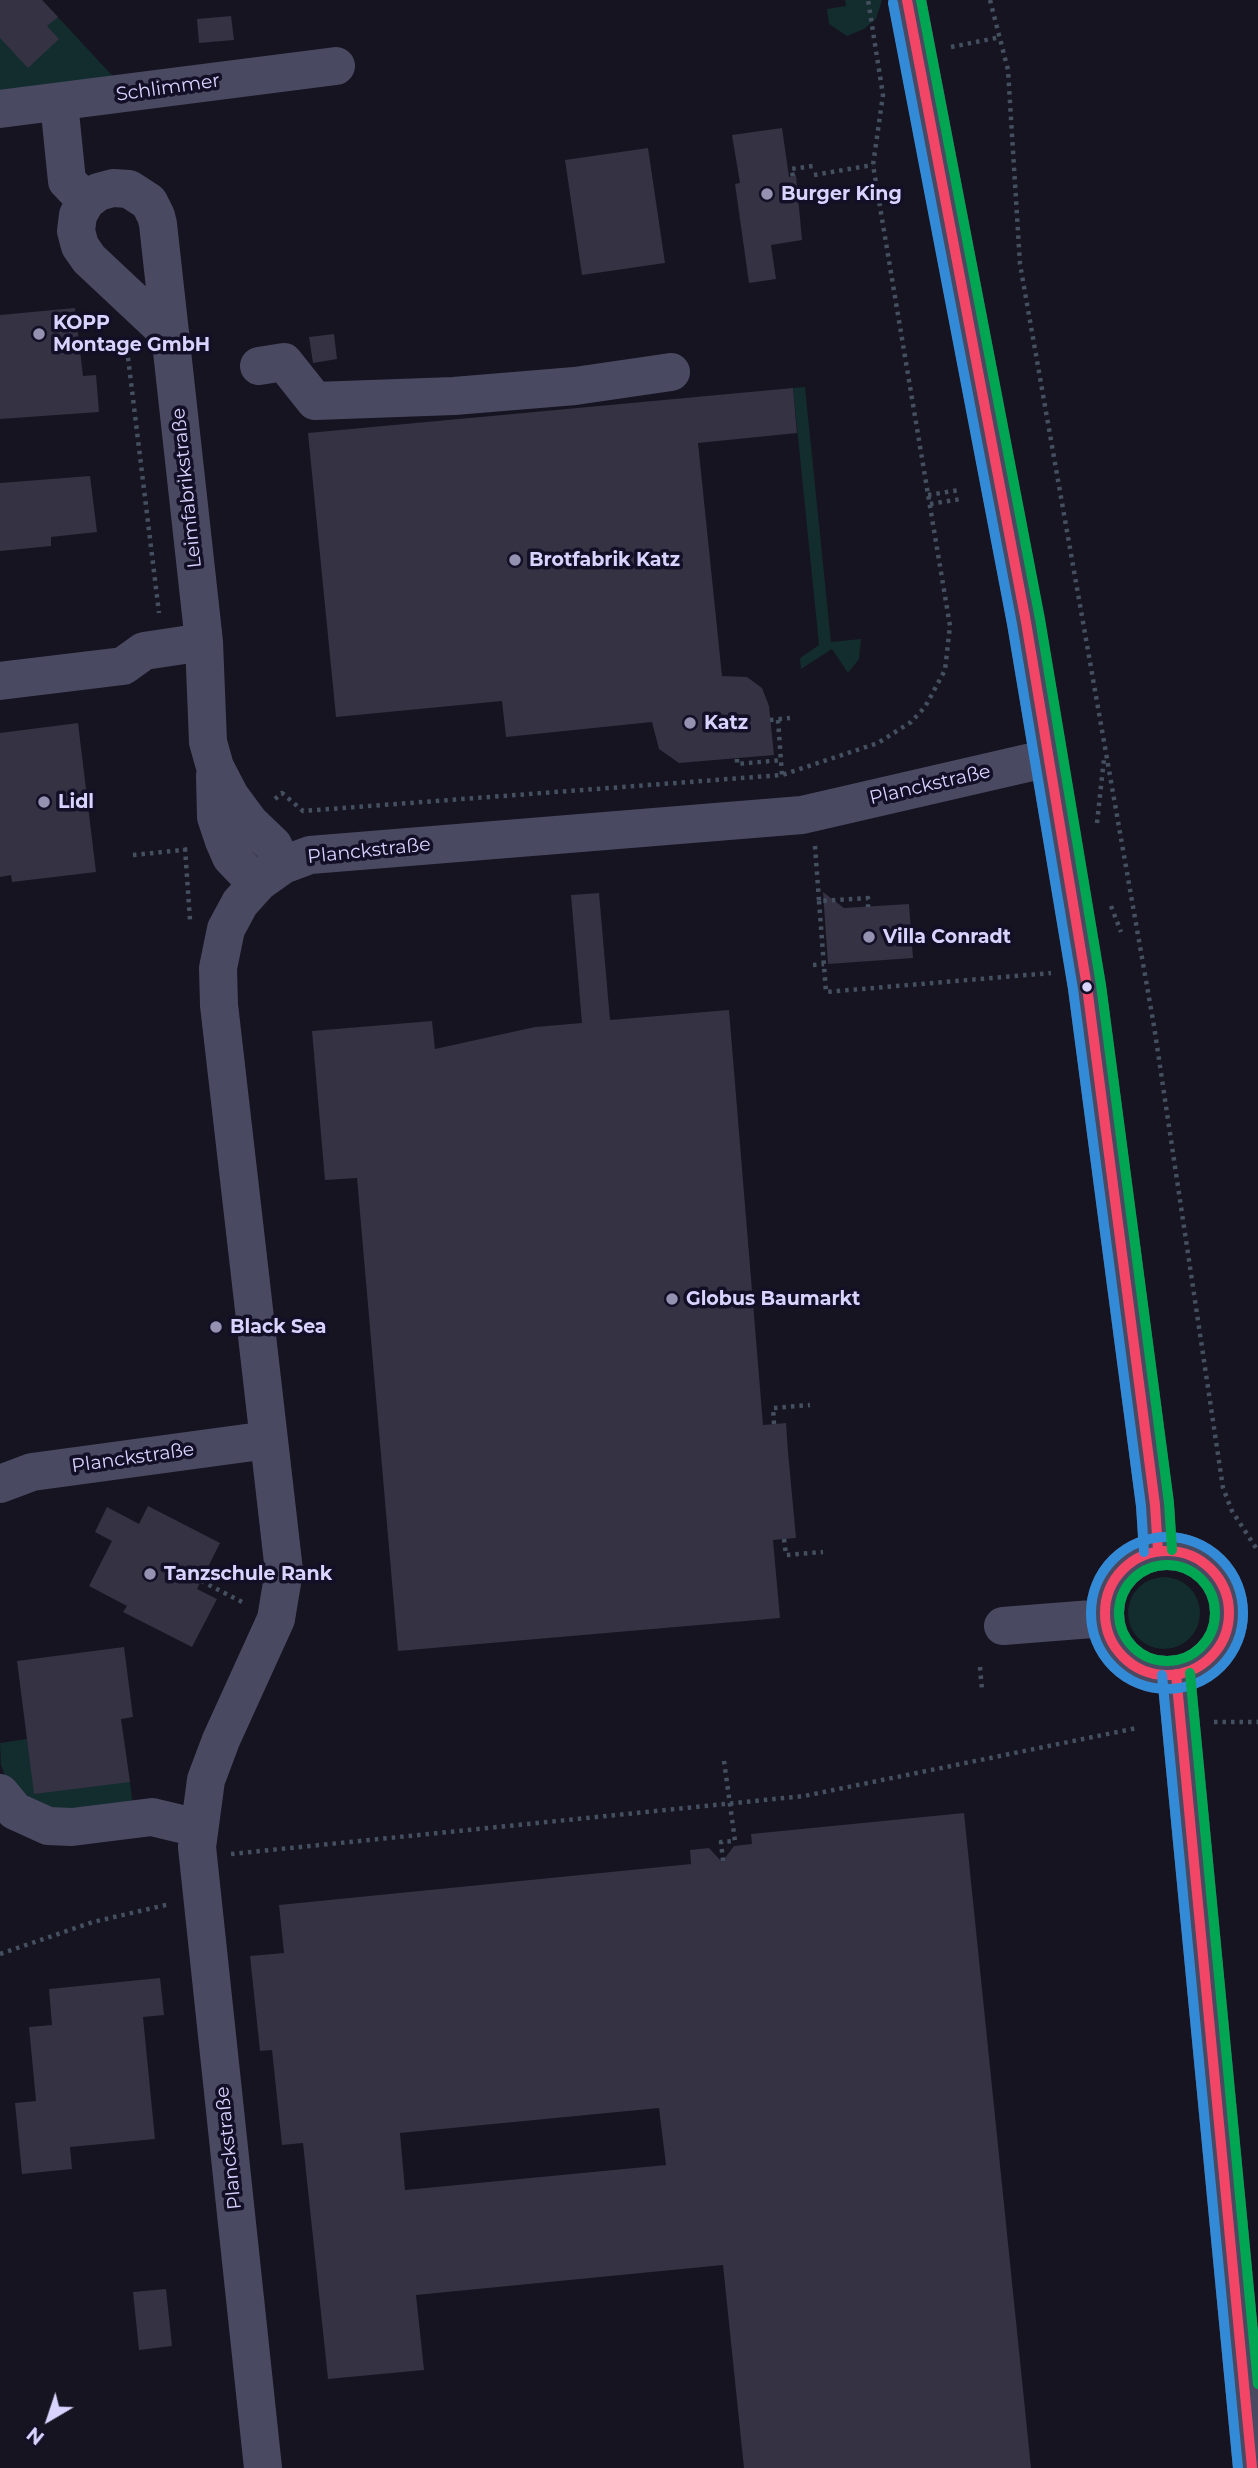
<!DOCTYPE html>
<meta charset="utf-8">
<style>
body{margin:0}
#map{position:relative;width:1258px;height:2468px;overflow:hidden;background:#161421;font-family:Montserrat,sans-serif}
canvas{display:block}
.north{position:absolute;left:14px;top:2384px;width:70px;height:70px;-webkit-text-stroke:5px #130f26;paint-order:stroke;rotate:219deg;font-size:19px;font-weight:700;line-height:28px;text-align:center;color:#d9d4ff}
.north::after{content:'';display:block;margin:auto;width:24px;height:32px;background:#d9d4ff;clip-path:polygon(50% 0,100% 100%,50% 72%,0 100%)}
</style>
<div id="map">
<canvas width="1258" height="2468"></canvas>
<div class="north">N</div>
</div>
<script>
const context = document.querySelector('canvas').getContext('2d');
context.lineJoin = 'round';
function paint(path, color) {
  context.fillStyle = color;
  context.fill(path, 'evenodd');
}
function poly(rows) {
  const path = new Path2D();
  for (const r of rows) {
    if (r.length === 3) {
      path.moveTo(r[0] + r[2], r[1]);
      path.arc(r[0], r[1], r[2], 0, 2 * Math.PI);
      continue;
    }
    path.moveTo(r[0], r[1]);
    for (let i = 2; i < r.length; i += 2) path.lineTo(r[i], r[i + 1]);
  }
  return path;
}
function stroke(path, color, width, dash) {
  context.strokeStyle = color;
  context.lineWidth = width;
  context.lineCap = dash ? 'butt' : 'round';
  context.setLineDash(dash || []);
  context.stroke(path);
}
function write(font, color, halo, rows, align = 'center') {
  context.font = font + ' Montserrat,sans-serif';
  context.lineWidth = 7;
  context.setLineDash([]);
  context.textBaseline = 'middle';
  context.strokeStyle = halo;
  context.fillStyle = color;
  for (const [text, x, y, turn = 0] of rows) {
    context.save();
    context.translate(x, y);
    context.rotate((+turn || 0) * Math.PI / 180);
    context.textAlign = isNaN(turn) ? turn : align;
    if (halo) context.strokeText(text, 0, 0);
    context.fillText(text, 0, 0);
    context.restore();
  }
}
paint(poly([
 [0,0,42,0,122,86,0,98],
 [845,0,882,0,876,19,864,29,847,36,829,24,827,9,846,6],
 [805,387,831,642,861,639,859,659,848,673,832,649,801,669,800,658,819,645,793,388],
 [1164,1613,36],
 [27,1739,130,1782,133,1807,50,1815,5,1776,1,1765,0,1743]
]), '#132c2d');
paint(poly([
 [0,0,42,0,58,17,47,26,59,39,28,68,0,38],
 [231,16,234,40,199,43,197,19],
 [782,128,789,177,796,175,802,240,771,245,776,279,749,283,735,184,740,183,732,135],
 [648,148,665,263,582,275,565,160],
 [75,308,83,376,96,375,99,412,0,419,0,315],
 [334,334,337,359,313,363,309,337],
 [793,388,797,433,698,443,722,676,747,677,762,688,769,706,774,755,679,763,659,749,652,722,506,737,502,701,336,717,308,433],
 [90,476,97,532,51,537,51,546,0,551,0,483],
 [78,723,96,872,12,882,11,875,0,877,0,733],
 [823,892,844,908,909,904,913,958,828,964],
 [599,893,610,1020,729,1010,763,1425,786,1423,788,1452,796,1538,773,1540,780,1618,398,1651,357,1178,325,1180,312,1031,432,1021,435,1049,535,1027,582,1023,571,895],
 [148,1506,220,1543,197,1589,217,1599,192,1647,123,1612,127,1606,89,1586,112,1541,95,1532,107,1507,139,1524],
 [124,1647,133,1717,121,1719,130,1782,34,1794,17,1661],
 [964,1813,1031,2468,744,2468,723,2265,416,2295,424,2370,328,2379,303,2143,282,2145,272,2050,260,2051,250,1956,284,1953,279,1905,691,1864,690,1850,709,1848,722,1862,734,1846,752,1844,751,1834],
 [659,2108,666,2165,405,2190,400,2133],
 [160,1978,164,2015,143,2017,155,2139,70,2147,72,2169,22,2174,15,2103,36,2101,29,2027,52,2025,49,1989],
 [166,2289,172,2346,139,2350,133,2292]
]), '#343243');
stroke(poly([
 [990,0,1008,70,1020,264,1154,1026,1223,1488,1232,1511,1258,1551],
 [951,47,1001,37],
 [814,175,873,165],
 [793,176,791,169,813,166],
 [126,341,159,613],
 [928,495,960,490],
 [930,504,961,499],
 [770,720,790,718],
 [778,720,782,775],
 [737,759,737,764,782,760],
 [275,799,282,793,303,811,782,775,878,743,911,722,925,707,945,670,950,626,873,165,883,95,868,0],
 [1097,823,1104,759],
 [815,846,819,901,868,898,868,907],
 [185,848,190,920],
 [133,855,192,849],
 [819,901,826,992,1051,973],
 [1111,906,1121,932],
 [813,965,824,964],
 [774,1424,773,1408,810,1405],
 [784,1539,786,1555,823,1552],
 [201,1581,244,1603],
 [980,1667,982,1690],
 [1214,1722,1258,1722],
 [231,1854,804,1796,1137,1728],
 [723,1861,721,1842,735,1841,724,1761],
 [0,1954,93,1922,170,1904]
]), '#44505f', 4.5, [3.5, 5]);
stroke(poly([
 [907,0,1026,622,1087,987,1155,1505,1158,1551],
 [59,103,67,181,86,201],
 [0,109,336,66],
 [170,335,89,259,80,246,76,231,78,215,86,201,98,192,113,188,129,189,149,202,156,216,158,224,204,642,208,742,215,767,230,796,250,823,273,845,283,865],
 [259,366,284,362,315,401,454,396,575,386,671,372],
 [0,681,123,666,144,651,204,642],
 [215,776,216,817,224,841,231,857,257,884],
 [0,1484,32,1472,268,1440],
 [1167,1613,62],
 [1003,1626,1105,1618],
 [1176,1674,1252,2468],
 [0,1793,15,1811,48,1826,72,1827,152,1817,198,1828],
 [263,2468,197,1847,206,1780,221,1740,276,1619,284,1571,219,1005,218,968,226,929,240,903,259,882,283,865,310,855,802,815,1049,758]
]), '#4a4962', 38);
stroke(poly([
 [907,0,1026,622,1087,987,1155,1505,1158,1551],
 [1167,1613,62],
 [1176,1674,1252,2468]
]), '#f34667', 10);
stroke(poly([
 [893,3,1012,624,1073,989,1141,1506,1144,1552],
 [1167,1613,76],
 [1162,1675,1238,2468]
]), '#338bd7', 10);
stroke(poly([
 [921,0,1040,619,1101,985,1169,1503,1172,1550],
 [1167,1613,48],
 [1190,1673,1258,2384]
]), '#00a651', 10);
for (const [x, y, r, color] of [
 [767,194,7,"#9591b1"],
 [39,334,7,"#9591b1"],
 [515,560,7,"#9591b1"],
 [690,723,7,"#9591b1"],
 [44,802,7,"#9591b1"],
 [869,937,7,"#9591b1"],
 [1087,987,6,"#d9d4ff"],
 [672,1299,7,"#9591b1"],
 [216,1327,7,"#9591b1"],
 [150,1574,7,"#9591b1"]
]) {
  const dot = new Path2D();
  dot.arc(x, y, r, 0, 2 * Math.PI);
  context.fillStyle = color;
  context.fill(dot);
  stroke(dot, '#130f26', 2.5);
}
write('19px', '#d9d4ff', '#130f26', [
 ["Schlimmer",168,88,-8],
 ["Leimfabrikstraße",187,488,-96],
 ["Planckstraße",930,785,-13],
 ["Planckstraße",369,851,-6],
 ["Planckstraße",133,1458,-8],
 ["Planckstraße",229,2148,-96]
]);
write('bold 19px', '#d9d4ff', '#130f26', [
 ["Burger King",781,194],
 ["KOPP",53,323],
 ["Montage GmbH",53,345],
 ["Brotfabrik Katz",529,560],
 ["Katz",704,723],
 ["Lidl",58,802],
 ["Villa Conradt",883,937],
 ["Globus Baumarkt",686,1299],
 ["Black Sea",230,1327],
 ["Tanzschule Rank",164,1574]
], 'left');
</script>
